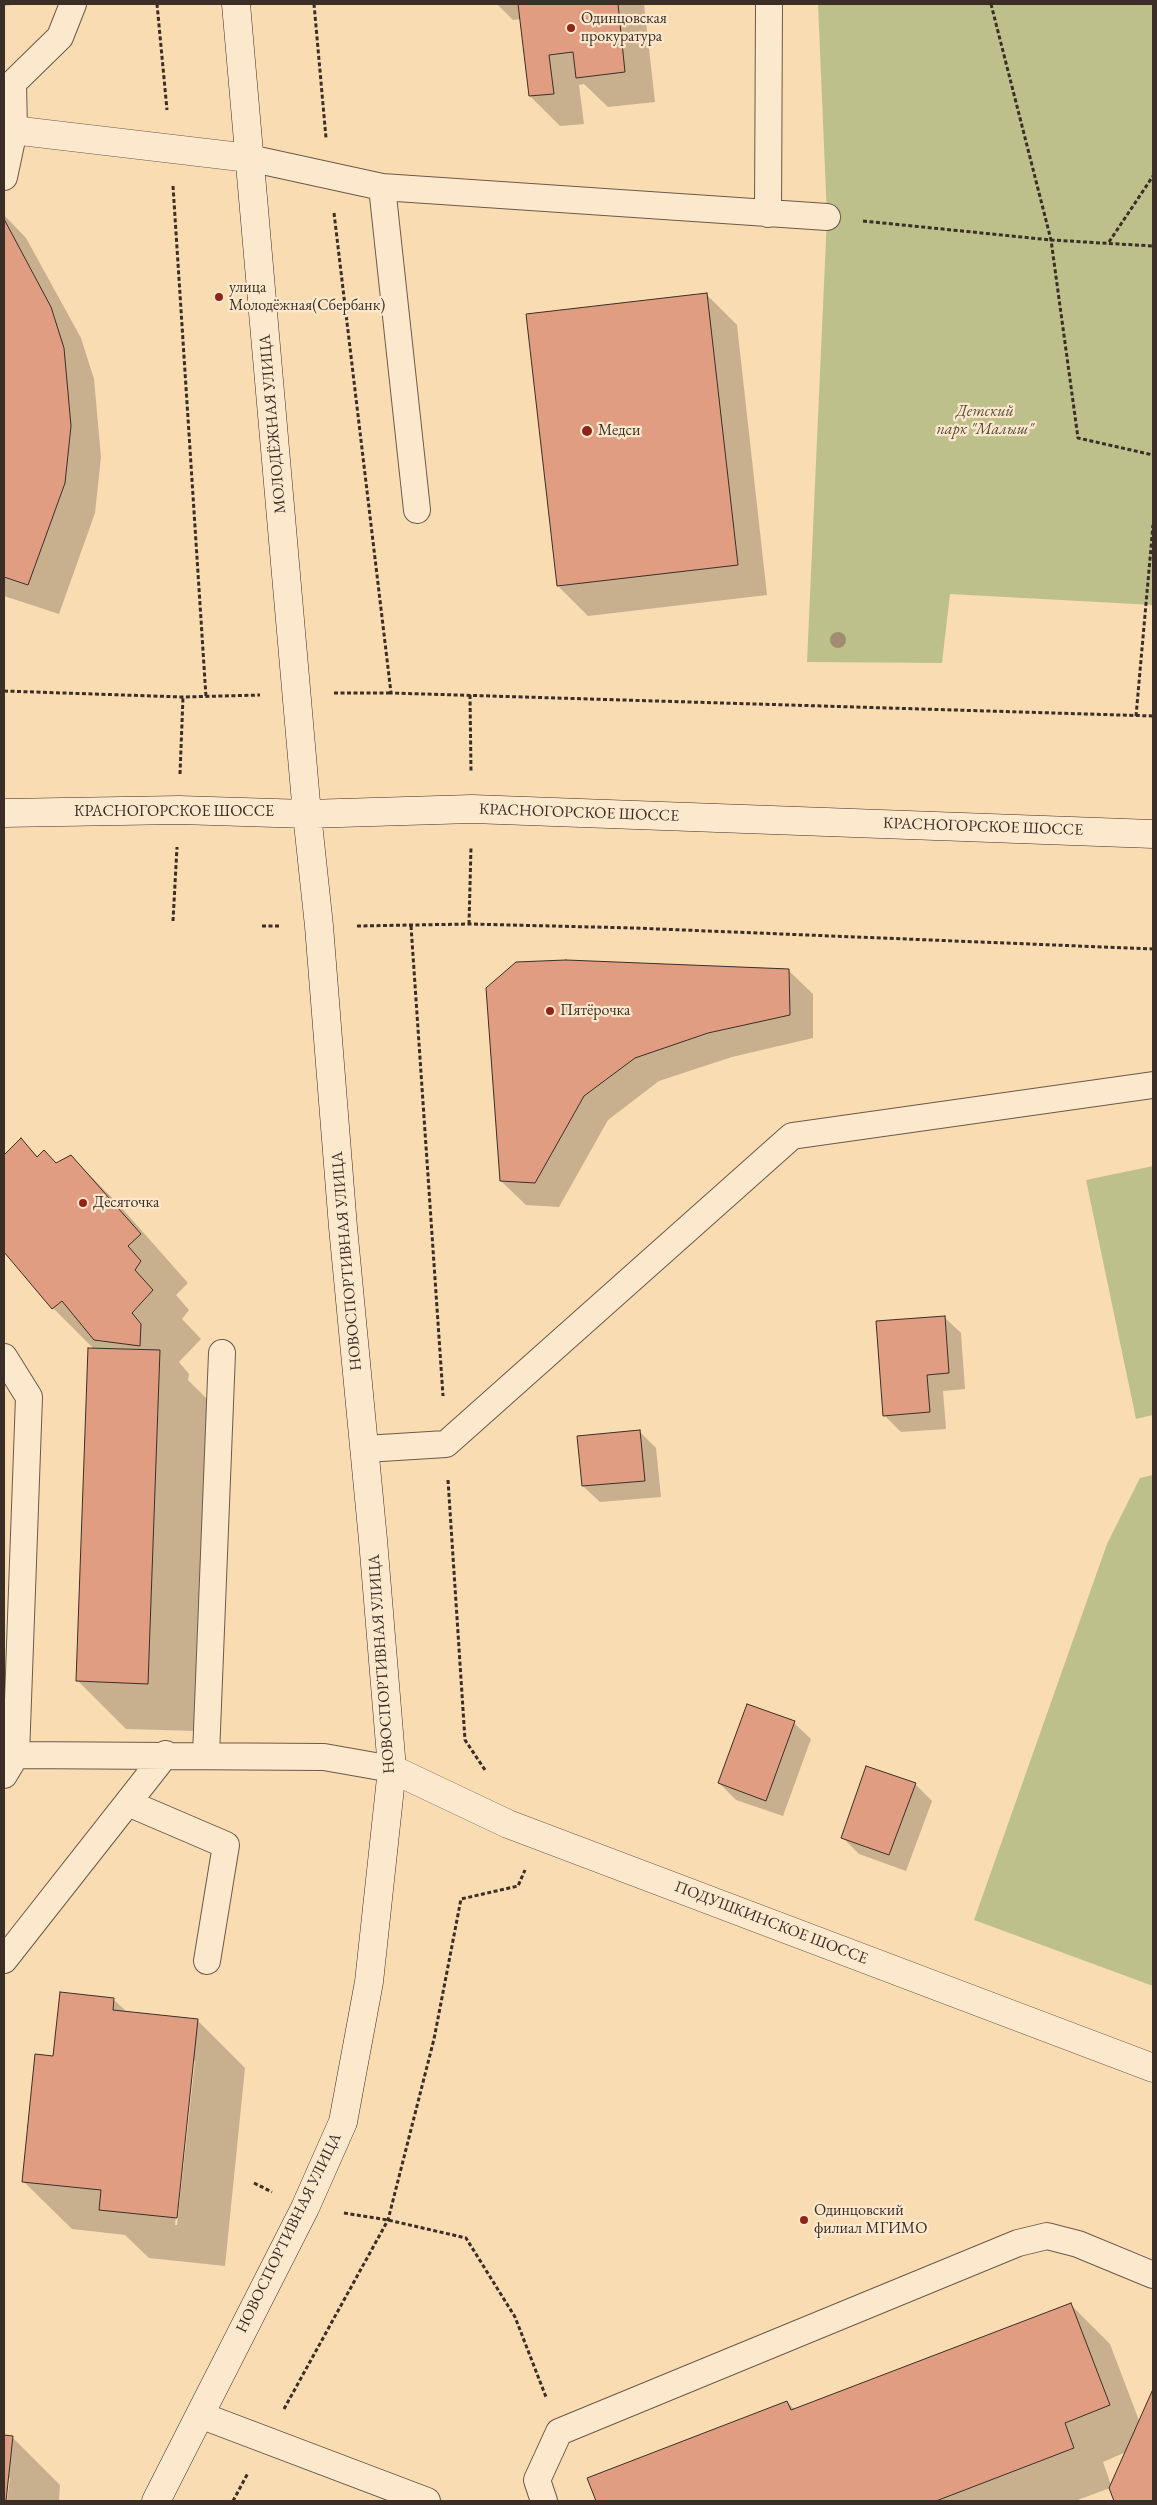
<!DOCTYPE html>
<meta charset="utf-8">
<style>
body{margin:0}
#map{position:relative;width:1157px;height:2505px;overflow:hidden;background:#fadcb2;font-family:"EB Garamond",serif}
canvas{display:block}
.frame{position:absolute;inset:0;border:5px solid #3a2e27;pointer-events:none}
</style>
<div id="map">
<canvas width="1157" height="2505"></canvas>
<div class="frame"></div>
</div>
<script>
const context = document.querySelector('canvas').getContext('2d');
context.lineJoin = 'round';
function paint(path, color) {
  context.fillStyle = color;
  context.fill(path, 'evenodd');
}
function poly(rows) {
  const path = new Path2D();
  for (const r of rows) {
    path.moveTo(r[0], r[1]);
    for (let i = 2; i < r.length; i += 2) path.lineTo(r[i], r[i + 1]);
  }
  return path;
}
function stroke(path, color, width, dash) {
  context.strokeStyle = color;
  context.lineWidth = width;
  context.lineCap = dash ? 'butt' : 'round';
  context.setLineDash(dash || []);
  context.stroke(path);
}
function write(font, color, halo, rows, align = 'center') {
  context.font = font + ' "EB Garamond",serif';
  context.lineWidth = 4.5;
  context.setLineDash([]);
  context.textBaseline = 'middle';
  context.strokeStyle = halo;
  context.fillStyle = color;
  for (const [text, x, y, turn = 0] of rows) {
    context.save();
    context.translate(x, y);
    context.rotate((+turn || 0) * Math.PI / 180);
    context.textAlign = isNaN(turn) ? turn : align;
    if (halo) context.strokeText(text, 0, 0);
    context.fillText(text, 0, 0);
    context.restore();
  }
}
paint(poly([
 [818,4,1153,4,1153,605,950,594,942,663,807,662,827,217],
 [1153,1166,1153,1415,1136,1419,1086,1180],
 [1153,1475,1153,1986,974,1920,1107,1544,1140,1478]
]), '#bec08c');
paint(poly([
 [4,4,21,4,4,6],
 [497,4,644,4,655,102,608,107,584,84,579,85,584,124,560,126,530,96,521,19,513,20],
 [4,215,26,238,81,338,94,379,101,457,95,513,59,614,4,596],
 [707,295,737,325,767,595,588,616,558,586],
 [788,970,813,994,813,1038,732,1057,659,1081,608,1120,559,1207,526,1205,501,1181,487,989],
 [21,1140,38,1157,57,1164,71,1156,119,1205,188,1283,176,1295,189,1310,182,1319,201,1339,179,1362,189,1374,188,1380,208,1400,196,1731,126,1729,78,1681,95,1350,53,1308,4,1250,4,1156],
 [944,1317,961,1333,965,1389,943,1391,946,1429,901,1432,884,1415],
 [639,1431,656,1448,661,1497,600,1502,583,1486],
 [794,1723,811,1739,783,1816,736,1800,719,1783],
 [915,1784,932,1801,906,1871,859,1854,842,1837],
 [113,1999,128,2013,197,2020,245,2068,225,2266,149,2258,125,2235,72,2229,23,2181,54,2057],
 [192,2061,195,2061,177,2225,175,2225],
 [1071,2305,1110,2344,1140,2423,1153,2392,1153,2501,1115,2501,1110,2488,1075,2501,597,2501,589,2479,787,2402,795,2410],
 [1126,2452,1111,2485,1103,2462],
 [4,2436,12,2437,60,2485,59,2501,7,2501,10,2478,7,2478,4,2501]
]), '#0003');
const building = poly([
 [518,4,618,4,625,72,576,78,573,52,549,55,554,94,529,96,518,4],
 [4,219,51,307,64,348,71,426,65,483,28,585,4,577,4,219],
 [707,293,738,565,557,586,526,314,707,293],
 [566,960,789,969,790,1015,708,1033,635,1058,584,1096,535,1183,500,1181,486,988,516,962,566,960],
 [21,1138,37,1157,44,1150,56,1163,71,1155,141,1234,128,1246,141,1261,135,1270,153,1290,132,1313,141,1324,140,1346,94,1340,62,1301,52,1309,4,1252,4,1155,21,1138],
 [945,1316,949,1373,927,1375,930,1412,883,1416,876,1321,945,1316],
 [88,1348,160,1350,148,1684,76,1681,88,1348],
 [640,1430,645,1481,582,1486,577,1436,640,1430],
 [747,1704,795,1721,766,1801,718,1783,747,1704],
 [866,1766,916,1783,889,1855,841,1838,866,1766],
 [60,1992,114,1998,113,2010,198,2019,177,2218,99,2210,101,2190,22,2182,35,2054,53,2056,60,1992],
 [1071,2303,1110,2405,1065,2423,1074,2448,936,2501,596,2501,587,2478,787,2401,791,2410,1071,2303],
 [1153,2389,1153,2501,1114,2501,1109,2488,1153,2389],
 [4,2435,13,2436,6,2501,4,2501,4,2435]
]);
paint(building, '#e09d81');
stroke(building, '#3a2e27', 1);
const lane = poly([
 [249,158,382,187,417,510],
 [4,177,14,130,13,83,60,37,73,4],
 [382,187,827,217],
 [768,214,769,4],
 [4,1357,29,1397,16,1755,324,1757,392,1769],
 [365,1449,446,1444,792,1136,1153,1085],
 [206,1755,222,1353],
 [4,1775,16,1755],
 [128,1803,226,1845,207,1961],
 [4,1960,166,1754],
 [200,2415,427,2501],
 [544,2501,537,2480,559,2432,1018,2243,1047,2236,1078,2244,1153,2275]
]);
const street = poly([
 [4,129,249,158],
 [392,1769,508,1824,1153,2068]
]);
const secondary = poly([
 [4,813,179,810,307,814,472,809,1153,834],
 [156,2501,305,2208,343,2122,369,1982,392,1769,373,1540,343,1227,319,926,307,814,236,4]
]);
stroke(lane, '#6a5a4a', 28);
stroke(street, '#6a5a4a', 29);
stroke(secondary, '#3a2e27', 29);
stroke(poly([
 [157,4,167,110],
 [314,4,326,138],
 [991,4,1051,240,1078,438,1153,455],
 [173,186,206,697],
 [334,213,391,693,1153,716],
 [863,221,1051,240,1153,246],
 [1109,242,1153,176],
 [4,691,183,697,260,695],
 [334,693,391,693],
 [470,695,471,773],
 [1136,716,1153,525],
 [180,774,183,697],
 [173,921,177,847],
 [469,924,471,847],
 [262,926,281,926],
 [357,926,469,924,634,928,1153,949],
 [411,926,443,1396],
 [448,1480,465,1740,485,1770],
 [254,2183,272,2192],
 [344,2213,388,2220,466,2238,515,2317,546,2397],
 [284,2409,388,2220,434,2039,461,1899,518,1886,525,1870],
 [233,2501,248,2473]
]), '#3a2e27', 3, [4, 2.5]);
stroke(lane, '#fce8cd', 26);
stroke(street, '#fce8cd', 28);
stroke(secondary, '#fce8cd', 28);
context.fillStyle = '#9f8c71';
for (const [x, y] of [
 [838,640]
]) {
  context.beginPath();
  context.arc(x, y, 8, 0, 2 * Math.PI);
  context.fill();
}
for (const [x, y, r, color] of [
 [571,28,5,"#8f2418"],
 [219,297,5,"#8f2418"],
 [587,431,6,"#8f2418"],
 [550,1011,5,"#8f2418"],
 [83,1203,5,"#8f2418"],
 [804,2220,5,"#8f2418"]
]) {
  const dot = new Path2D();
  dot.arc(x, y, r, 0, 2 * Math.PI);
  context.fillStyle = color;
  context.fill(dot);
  stroke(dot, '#fce8cd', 2);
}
write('16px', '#3a2e27', '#fce8cd', [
 ["Одинцовская",581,19],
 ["прокуратура",581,37],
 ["улица",229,288],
 ["Молодёжная(Сбербанк)",229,306],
 ["Медси",598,431],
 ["Пятёрочка",560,1011],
 ["Десяточка",93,1203],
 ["Одинцовский",814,2211],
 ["филиал МГИМО",814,2229]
], 'left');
write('italic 16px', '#544b3b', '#fce8cd', [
 ["Детский",985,412],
 ["парк \"Малыш\"",985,430]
]);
write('16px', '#3a2e27', '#fce8cd', [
 ["МОЛОДЁЖНАЯ УЛИЦА",273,424,-95],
 ["КРАСНОГОРСКОЕ ШОССЕ",174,812],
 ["КРАСНОГОРСКОЕ ШОССЕ",579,813,2],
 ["КРАСНОГОРСКОЕ ШОССЕ",983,827,2],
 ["НОВОСПОРТИВНАЯ УЛИЦА",347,1261,-95],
 ["НОВОСПОРТИВНАЯ УЛИЦА",382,1664,-94],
 ["ПОДУШКИНСКОЕ ШОССЕ",771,1923,21],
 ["НОВОСПОРТИВНАЯ УЛИЦА",289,2233,-64]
]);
</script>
